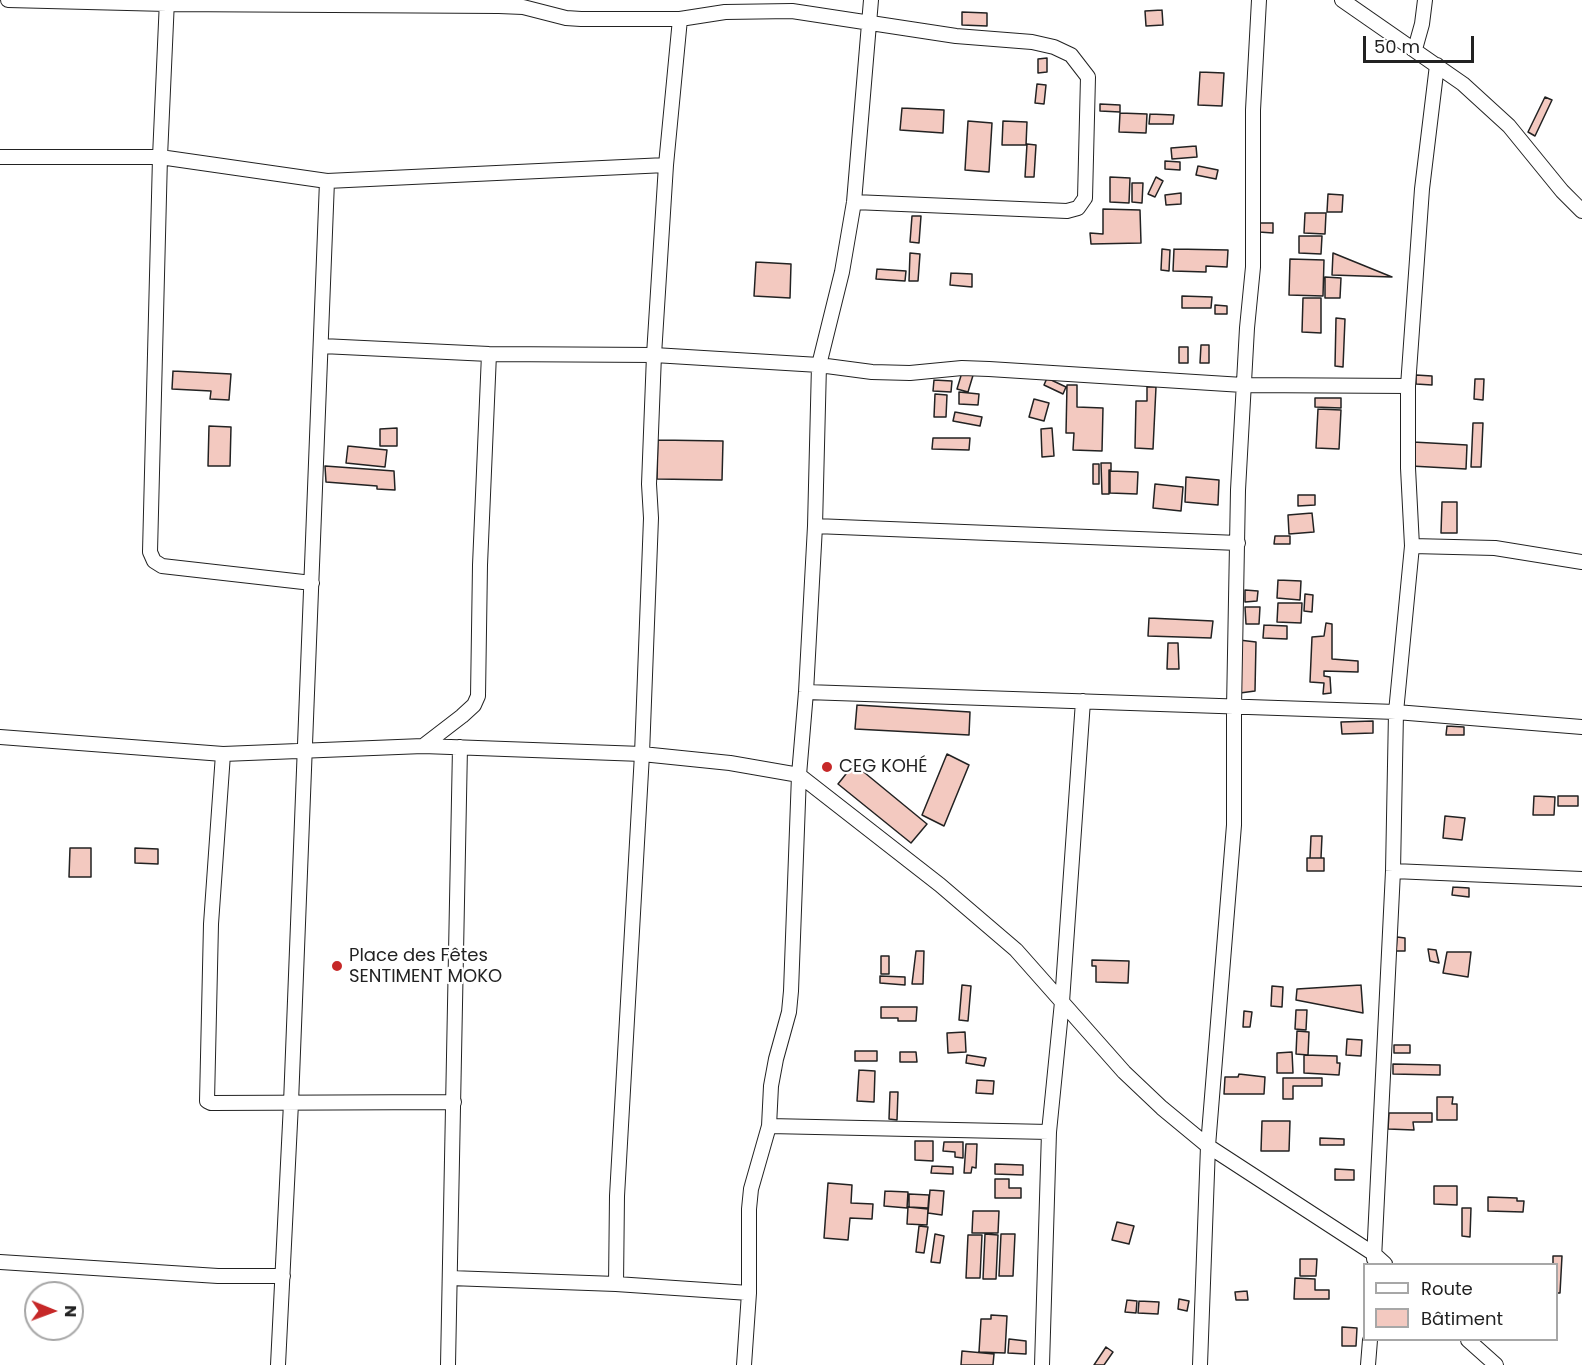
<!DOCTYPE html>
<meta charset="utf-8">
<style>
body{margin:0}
#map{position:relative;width:1582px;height:1365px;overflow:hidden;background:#fff;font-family:Poppins,sans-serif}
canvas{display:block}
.legend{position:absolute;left:1363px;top:1263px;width:195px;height:78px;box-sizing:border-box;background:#fff;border:2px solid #a7a7a7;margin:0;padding:8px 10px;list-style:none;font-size:18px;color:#222}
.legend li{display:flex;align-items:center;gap:12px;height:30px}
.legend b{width:30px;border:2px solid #a7a7a7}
.north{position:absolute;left:24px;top:1281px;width:60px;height:60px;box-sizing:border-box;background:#fff;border:2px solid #a7a7a7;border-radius:50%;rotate:91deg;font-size:16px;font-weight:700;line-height:24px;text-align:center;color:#222}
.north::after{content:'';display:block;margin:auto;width:21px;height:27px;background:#c62828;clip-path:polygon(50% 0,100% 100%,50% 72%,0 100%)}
.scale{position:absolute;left:1363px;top:36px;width:111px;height:27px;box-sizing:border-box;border:3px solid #222;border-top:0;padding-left:8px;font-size:18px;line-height:21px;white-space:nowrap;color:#222;-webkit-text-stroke:4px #fff;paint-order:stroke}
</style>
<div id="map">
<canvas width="1582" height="1365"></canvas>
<ul class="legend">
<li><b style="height:8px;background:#fff"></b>Route</li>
<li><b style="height:16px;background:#f3c9c0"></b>Bâtiment</li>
</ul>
<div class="north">N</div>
<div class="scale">50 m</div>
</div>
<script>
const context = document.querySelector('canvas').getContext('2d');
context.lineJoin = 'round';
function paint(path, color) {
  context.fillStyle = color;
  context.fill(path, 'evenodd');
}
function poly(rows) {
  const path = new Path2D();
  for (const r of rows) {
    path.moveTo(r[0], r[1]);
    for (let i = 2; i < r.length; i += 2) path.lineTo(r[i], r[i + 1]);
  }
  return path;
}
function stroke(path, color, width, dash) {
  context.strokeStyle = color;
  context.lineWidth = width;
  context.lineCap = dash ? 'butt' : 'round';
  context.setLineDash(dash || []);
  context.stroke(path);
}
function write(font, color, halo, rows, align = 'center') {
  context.font = font + ' Poppins,sans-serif';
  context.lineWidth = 4.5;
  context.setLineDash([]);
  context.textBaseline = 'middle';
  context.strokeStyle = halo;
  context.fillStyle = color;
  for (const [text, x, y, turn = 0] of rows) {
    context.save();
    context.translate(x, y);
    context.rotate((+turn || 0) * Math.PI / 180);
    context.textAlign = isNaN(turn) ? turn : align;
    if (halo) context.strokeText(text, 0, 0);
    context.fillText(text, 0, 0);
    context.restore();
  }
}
const building = poly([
 [1162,10,1163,25,1146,26,1145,11,1162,10],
 [962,12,987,13,987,26,962,25,962,12],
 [1047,58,1047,72,1038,73,1038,59,1047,58],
 [1200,72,1224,73,1222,106,1198,105,1200,72],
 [1037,84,1046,85,1044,104,1035,103,1037,84],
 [1545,97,1552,100,1535,136,1528,132,1545,97],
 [1100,104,1120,105,1120,112,1100,111,1100,104],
 [902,108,944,110,943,133,900,130,902,108],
 [1120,113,1147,114,1146,133,1119,132,1120,113],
 [1150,114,1174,115,1173,124,1149,124,1150,114],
 [968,121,992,123,989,172,965,170,968,121],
 [1003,121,1027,122,1026,145,1002,145,1003,121],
 [1027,144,1036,145,1034,177,1025,177,1027,144],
 [1196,146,1197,157,1172,159,1171,148,1196,146],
 [1165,161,1180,162,1180,170,1165,169,1165,161],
 [1198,166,1218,170,1216,179,1196,175,1198,166],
 [1110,177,1130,178,1129,203,1110,202,1110,177],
 [1156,177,1163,181,1155,197,1148,194,1156,177],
 [1132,183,1143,183,1142,203,1132,202,1132,183],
 [1181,193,1181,204,1166,205,1165,195,1181,193],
 [1328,194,1343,195,1342,212,1327,212,1328,194],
 [1103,209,1140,210,1141,243,1091,244,1090,233,1103,234,1103,209],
 [1305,213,1326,213,1325,234,1304,233,1305,213],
 [912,216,921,216,919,243,910,242,912,216],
 [1259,223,1273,223,1273,233,1259,232,1259,223],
 [1299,236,1322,236,1321,254,1299,253,1299,236],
 [1162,249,1170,250,1169,271,1161,270,1162,249],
 [1174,249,1228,250,1227,267,1206,266,1206,272,1173,271,1174,249],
 [910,253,920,254,918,281,909,281,910,253],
 [1333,253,1392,277,1332,275,1333,253],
 [1290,259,1324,260,1323,296,1289,295,1290,259],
 [756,262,791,264,790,298,754,296,756,262],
 [877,269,906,271,905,281,876,279,877,269],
 [951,273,972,274,972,287,950,285,951,273],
 [1325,277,1341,278,1340,298,1325,298,1325,277],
 [1182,296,1212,297,1211,308,1182,308,1182,296],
 [1303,298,1321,298,1321,333,1302,332,1303,298],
 [1215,305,1227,306,1227,314,1215,314,1215,305],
 [1336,318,1345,319,1343,367,1335,366,1336,318],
 [1201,345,1209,345,1209,363,1200,363,1201,345],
 [1179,347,1188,347,1188,363,1179,363,1179,347],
 [963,369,974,372,968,392,957,389,963,369],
 [173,371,231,374,229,400,210,399,211,391,172,389,173,371],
 [1416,375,1432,376,1432,385,1416,384,1416,375],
 [1047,378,1066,387,1063,394,1044,385,1047,378],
 [1475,379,1484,379,1483,400,1474,399,1475,379],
 [934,380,952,381,951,392,933,391,934,380],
 [1067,385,1077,385,1077,407,1103,408,1102,451,1073,450,1074,433,1066,433,1067,385],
 [1147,387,1156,387,1153,449,1135,448,1136,401,1147,401,1147,387],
 [959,392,979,394,978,405,959,404,959,392],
 [935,394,947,395,946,417,934,417,935,394],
 [1315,398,1341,398,1341,408,1315,407,1315,398],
 [1034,399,1049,403,1044,421,1029,417,1034,399],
 [1318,409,1341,410,1339,449,1316,448,1318,409],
 [955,412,982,417,980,426,953,421,955,412],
 [1473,423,1483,423,1481,467,1471,467,1473,423],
 [209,426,231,427,230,466,208,466,209,426],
 [397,428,397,446,380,446,380,429,397,428],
 [1052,428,1054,456,1042,457,1041,429,1052,428],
 [933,438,970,438,969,450,932,449,933,438],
 [658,440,723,441,722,480,657,479,658,440],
 [1413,442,1467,445,1466,469,1411,466,1413,442],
 [348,446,387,450,385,467,346,463,348,446],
 [1101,463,1111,463,1111,470,1109,470,1109,494,1102,494,1101,463],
 [1093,464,1099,464,1099,484,1093,484,1093,464],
 [325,466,394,471,395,490,377,489,377,486,326,482,325,466],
 [1110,471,1138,472,1137,494,1110,493,1110,471],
 [1186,477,1219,480,1218,505,1185,502,1186,477],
 [1155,484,1183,487,1181,511,1153,508,1155,484],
 [1298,495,1315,495,1315,505,1298,506,1298,495],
 [1442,502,1457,502,1457,533,1441,533,1442,502],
 [1312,513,1314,532,1289,534,1288,515,1312,513],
 [1275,536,1290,536,1290,544,1274,544,1275,536],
 [1278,580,1301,581,1300,600,1277,598,1278,580],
 [1245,590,1258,591,1257,601,1245,602,1245,590],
 [1305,594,1313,595,1312,612,1304,611,1305,594],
 [1278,603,1302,603,1301,623,1277,622,1278,603],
 [1245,607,1260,607,1259,624,1246,624,1245,607],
 [1149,618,1213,621,1211,638,1148,636,1149,618],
 [1326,623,1332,624,1332,659,1358,661,1358,672,1324,671,1324,676,1330,677,1331,693,1323,694,1324,683,1310,682,1312,637,1324,636,1326,623],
 [1264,625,1287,626,1287,639,1263,638,1264,625],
 [1239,640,1256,642,1255,691,1240,693,1239,640],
 [1168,643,1178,643,1179,669,1167,669,1168,643],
 [857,705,970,712,969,735,855,729,857,705],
 [1373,721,1373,733,1342,734,1341,722,1373,721],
 [1447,726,1464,727,1464,735,1446,735,1447,726],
 [947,754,969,765,944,826,922,815,947,754],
 [854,764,927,824,911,843,838,784,854,764],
 [1534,796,1555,797,1554,815,1533,815,1534,796],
 [1558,796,1578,796,1578,806,1558,806,1558,796],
 [1445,816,1465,818,1462,840,1443,838,1445,816],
 [1311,836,1322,836,1321,858,1310,858,1311,836],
 [70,848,91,848,91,877,69,877,70,848],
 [135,848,158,849,158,864,135,863,135,848],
 [1307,858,1324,858,1324,871,1307,871,1307,858],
 [1453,887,1469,888,1469,897,1452,895,1453,887],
 [1397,937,1405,938,1405,951,1396,951,1397,937],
 [1428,949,1436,950,1439,963,1430,961,1428,949],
 [916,951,924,951,923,984,912,984,916,951],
 [1447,952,1471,952,1468,977,1443,973,1447,952],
 [881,956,889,956,889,974,881,974,881,956],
 [1092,960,1129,961,1128,983,1096,982,1096,966,1092,966,1092,960],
 [880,976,905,977,905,985,880,983,880,976],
 [962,985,971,986,968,1021,959,1020,962,985],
 [1361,985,1363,1013,1296,1000,1297,989,1361,985],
 [1272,986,1283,987,1282,1007,1271,1006,1272,986],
 [881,1007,917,1007,916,1021,898,1021,898,1018,881,1018,881,1007],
 [1296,1010,1307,1010,1306,1030,1295,1029,1296,1010],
 [1244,1011,1252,1012,1250,1027,1243,1027,1244,1011],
 [1297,1031,1309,1032,1308,1055,1296,1054,1297,1031],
 [965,1032,966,1052,948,1053,947,1033,965,1032],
 [1347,1039,1362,1040,1361,1056,1346,1055,1347,1039],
 [1394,1045,1410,1045,1410,1053,1394,1053,1394,1045],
 [855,1051,877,1051,877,1061,855,1061,855,1051],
 [900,1052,916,1052,917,1062,900,1062,900,1052],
 [1292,1052,1293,1073,1277,1073,1277,1053,1292,1052],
 [967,1055,986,1058,984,1066,966,1063,967,1055],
 [1304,1055,1337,1056,1337,1063,1340,1063,1339,1075,1304,1073,1304,1055],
 [1393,1064,1440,1065,1440,1075,1393,1074,1393,1064],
 [859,1070,875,1071,874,1102,857,1101,859,1070],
 [1239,1074,1265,1077,1264,1094,1224,1094,1225,1077,1238,1077,1239,1074],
 [1283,1078,1322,1078,1322,1086,1293,1086,1293,1099,1283,1099,1283,1078],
 [977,1080,994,1081,993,1094,976,1093,977,1080],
 [890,1092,898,1092,897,1120,889,1119,890,1092],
 [1437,1097,1453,1097,1452,1104,1457,1104,1457,1120,1437,1120,1437,1097],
 [1389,1113,1432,1113,1432,1122,1413,1122,1414,1130,1388,1129,1389,1113],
 [1262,1121,1290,1121,1289,1151,1261,1151,1262,1121],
 [1320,1138,1344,1139,1344,1145,1320,1145,1320,1138],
 [915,1141,933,1141,933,1161,915,1160,915,1141],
 [944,1142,963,1142,963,1158,955,1157,955,1152,943,1151,944,1142],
 [966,1144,977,1144,976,1168,972,1167,971,1173,964,1173,966,1144],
 [995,1164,1023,1165,1023,1175,995,1174,995,1164],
 [932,1166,953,1167,953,1174,931,1173,932,1166],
 [1335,1169,1354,1170,1354,1180,1335,1180,1335,1169],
 [995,1179,1009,1179,1009,1188,1021,1188,1021,1198,995,1198,995,1179],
 [828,1183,852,1185,851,1203,873,1204,872,1219,850,1218,848,1240,824,1238,828,1183],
 [1434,1186,1457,1186,1457,1205,1434,1204,1434,1186],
 [930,1190,944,1191,942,1215,928,1213,930,1190],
 [885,1191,908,1192,907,1208,884,1206,885,1191],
 [909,1194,929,1195,928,1208,909,1207,909,1194],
 [1488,1197,1517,1198,1517,1201,1524,1201,1523,1212,1488,1211,1488,1197],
 [908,1207,928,1209,927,1225,907,1224,908,1207],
 [1462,1208,1471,1208,1470,1237,1462,1236,1462,1208],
 [973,1211,999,1211,998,1233,972,1233,973,1211],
 [1117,1222,1134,1226,1129,1244,1112,1240,1117,1222],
 [919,1226,928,1227,924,1253,916,1252,919,1226],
 [935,1234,944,1236,940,1263,931,1262,935,1234],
 [985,1234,998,1235,996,1279,983,1279,985,1234],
 [1001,1234,1015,1234,1013,1276,999,1276,1001,1234],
 [968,1235,982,1235,980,1278,966,1278,968,1235],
 [1553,1256,1562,1256,1560,1293,1556,1293,1556,1264,1553,1264,1553,1256],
 [1300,1259,1317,1259,1316,1276,1300,1276,1300,1259],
 [1295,1278,1315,1279,1315,1290,1329,1290,1329,1299,1294,1299,1295,1278],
 [1247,1291,1248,1300,1236,1300,1235,1292,1247,1291],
 [1179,1299,1189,1301,1187,1311,1178,1309,1179,1299],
 [1127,1300,1137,1301,1136,1313,1125,1312,1127,1300],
 [1139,1301,1159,1302,1158,1314,1138,1313,1139,1301],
 [991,1315,1007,1316,1005,1353,979,1352,981,1319,991,1319,991,1315],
 [1342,1327,1357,1328,1356,1346,1342,1346,1342,1327],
 [1009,1339,1026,1341,1026,1354,1008,1353,1009,1339],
 [1106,1347,1113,1352,1104,1365,1094,1365,1106,1347],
 [962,1351,994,1354,993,1365,961,1365,962,1351]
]);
paint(building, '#f3c9c0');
stroke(building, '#222', 1.5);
const street = poly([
 [8,0,167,4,499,6,523,7,566,18,581,19,680,19,725,12,792,11,956,36,1032,42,1054,47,1071,55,1088,77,1085,198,1078,208,1067,211,854,202],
 [167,0,160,157,150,552,154,561,162,566,312,583],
 [1342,0,1463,84,1509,126,1562,191,1582,211],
 [1415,49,1422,24,1425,0],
 [0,157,160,157,327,181,666,165],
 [322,346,489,354,654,355,819,365,872,372,910,373,962,368,989,369,1243,385,1408,386],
 [815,526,1238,543],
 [1412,546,1495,548,1582,562],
 [806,692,1396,712,1582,727],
 [0,737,223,754,423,746,642,754,730,763,799,775,940,885,1016,950,1124,1072,1162,1108,1208,1146,1374,1254,1385,1264],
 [423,746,462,716,474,705,478,696,480,565,489,354],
 [223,754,211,924,207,1101,211,1103,454,1102],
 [1393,871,1582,879],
 [769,1126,1049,1132],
 [1374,1259,1393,871,1396,712,1412,546,1408,468,1408,386,1422,189,1437,65],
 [0,1262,218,1276,283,1276],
 [450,1278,616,1284,749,1293],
 [616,1284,617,1196,642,754,651,518,649,484,654,355,666,165,680,19],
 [1468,1340,1496,1365],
 [278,1365,291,1103,327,181],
 [448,1365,460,747],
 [744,1365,749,1293,749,1209,751,1189,769,1126,771,1086,776,1059,789,1012,791,991,799,775,806,692,815,526,819,365,842,272,854,202,871,0],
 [1042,1365,1049,1132,1062,1002,1083,701],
 [1200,1365,1208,1146,1234,825,1234,708,1238,490,1247,328,1253,267,1253,110,1259,0],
 [1368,1365,1370,1340]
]);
stroke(street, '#222', 16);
stroke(street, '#fff', 14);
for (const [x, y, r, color] of [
 [827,767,6,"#c62828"],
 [337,966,6,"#c62828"]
]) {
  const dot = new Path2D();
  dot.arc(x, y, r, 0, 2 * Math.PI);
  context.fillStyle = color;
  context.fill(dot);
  stroke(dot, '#fff', 2);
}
write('18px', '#222', '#fff', [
 ["CEG KOHÉ",839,767],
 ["Place des Fêtes",349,956],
 ["SENTIMENT MOKO",349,977]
], 'left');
</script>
